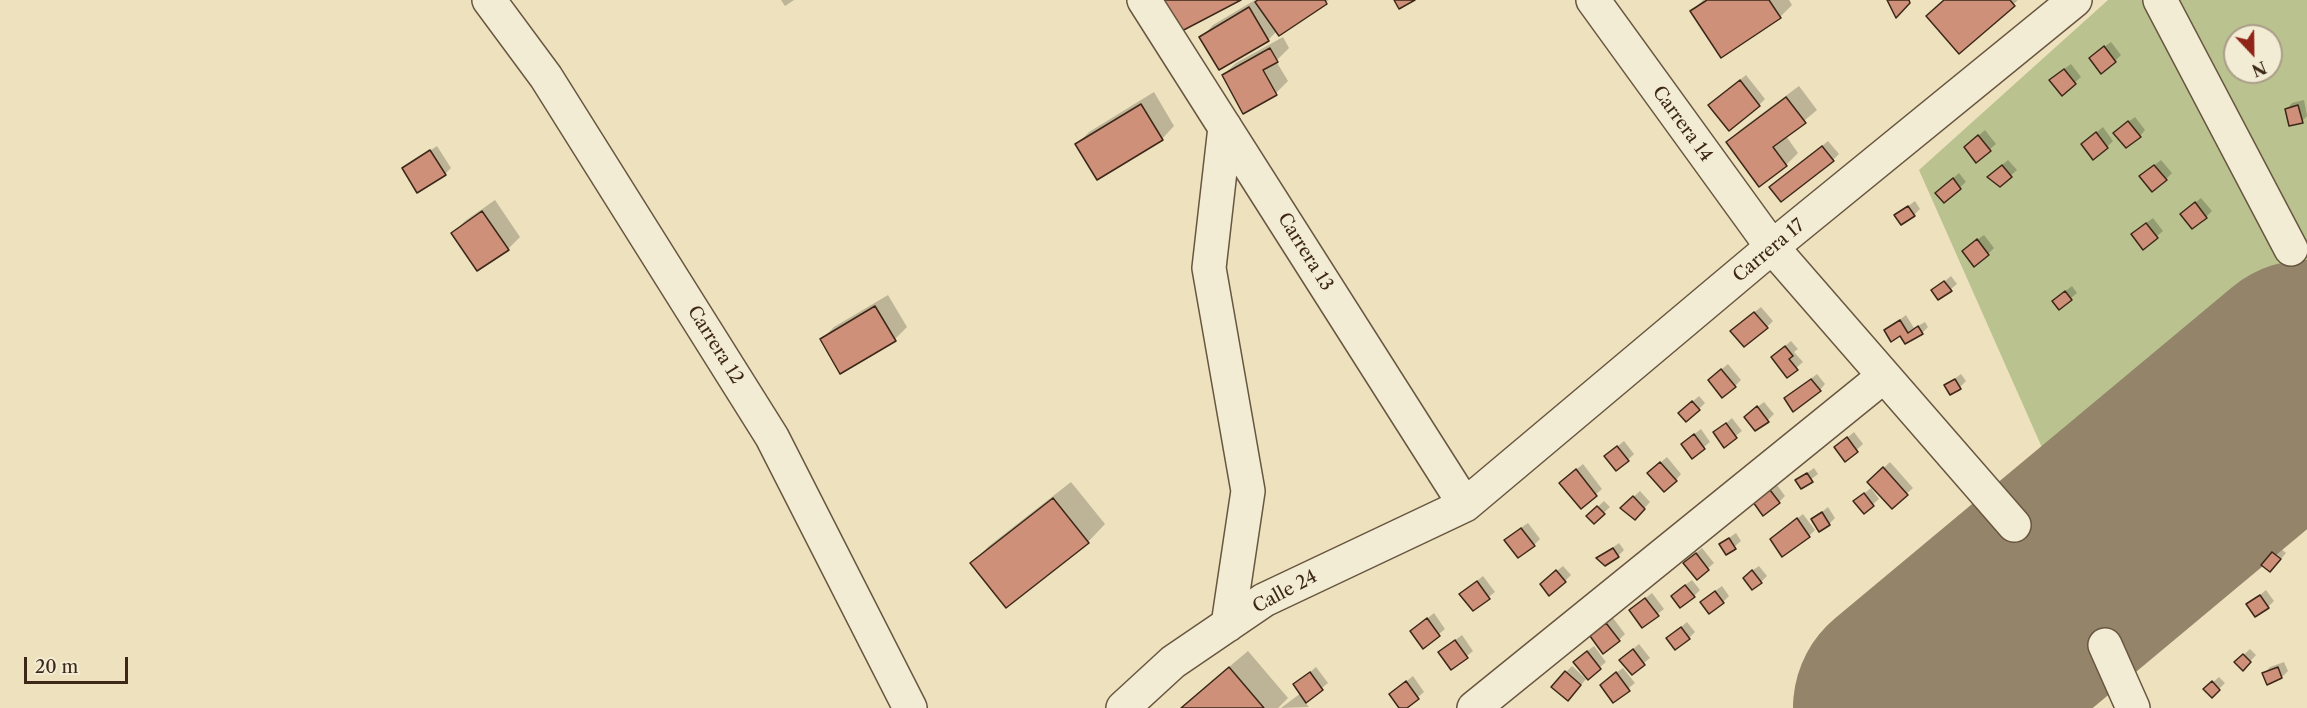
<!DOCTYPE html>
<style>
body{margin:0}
#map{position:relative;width:2307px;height:708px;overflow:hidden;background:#ede2bd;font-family:"Libre Caslon Text",serif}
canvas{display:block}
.north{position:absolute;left:2223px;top:24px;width:60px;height:60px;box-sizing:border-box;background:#f3ecd4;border:2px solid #aa9d89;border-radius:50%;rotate:158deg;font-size:16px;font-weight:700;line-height:24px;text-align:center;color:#3c2718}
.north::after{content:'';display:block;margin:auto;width:21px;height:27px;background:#8f2418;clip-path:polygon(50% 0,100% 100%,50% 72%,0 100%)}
.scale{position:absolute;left:24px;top:657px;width:104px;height:27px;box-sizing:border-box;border:3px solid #3c2718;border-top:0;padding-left:8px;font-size:18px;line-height:21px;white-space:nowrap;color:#3c2718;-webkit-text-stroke:4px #f3ecd4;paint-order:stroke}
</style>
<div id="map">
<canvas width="2307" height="708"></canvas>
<div class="north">N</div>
<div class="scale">20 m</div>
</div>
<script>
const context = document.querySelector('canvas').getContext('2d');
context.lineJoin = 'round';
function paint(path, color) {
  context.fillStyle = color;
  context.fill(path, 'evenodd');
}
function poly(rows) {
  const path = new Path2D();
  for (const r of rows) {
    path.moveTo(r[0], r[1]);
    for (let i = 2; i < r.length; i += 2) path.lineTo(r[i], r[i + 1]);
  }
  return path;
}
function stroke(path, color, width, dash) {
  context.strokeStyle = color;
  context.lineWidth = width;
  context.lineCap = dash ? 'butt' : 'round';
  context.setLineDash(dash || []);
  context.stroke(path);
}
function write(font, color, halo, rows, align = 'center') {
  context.font = font + ' "Libre Caslon Text",serif';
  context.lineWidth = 5;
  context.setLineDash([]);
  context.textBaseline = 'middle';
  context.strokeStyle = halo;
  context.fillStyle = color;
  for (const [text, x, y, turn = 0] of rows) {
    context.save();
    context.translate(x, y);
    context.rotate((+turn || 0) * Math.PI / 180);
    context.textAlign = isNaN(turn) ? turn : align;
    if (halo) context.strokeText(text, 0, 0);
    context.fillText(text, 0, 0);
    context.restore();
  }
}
paint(poly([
 [2108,0,2307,0,2307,271,2063,495,1919,170],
 [2235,36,2271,36,2271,72,2235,72]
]), '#bac38f');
paint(poly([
 [781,0,794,0,785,6],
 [1255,0,1329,0,1279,34,1277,31,1268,40,1201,38,1213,25],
 [1703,0,1789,0,1792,5,1780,17,1692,11],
 [1945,0,2018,0,1959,52],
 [1283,37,1289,48,1276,61,1288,81,1276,93,1223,75,1236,63],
 [2111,42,2121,55,2115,61,2097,52],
 [2071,64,2081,77,2062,94,2057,74],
 [1746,75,1765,99,1759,105,1716,99],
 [1799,86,1817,110,1786,136,1798,153,1786,165,1728,142,1740,130],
 [1154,92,1174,126,1162,139,1077,144,1089,132],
 [2304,100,2307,116,2302,121,2286,110,2292,103],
 [2135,117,2145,130,2140,136,2121,127],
 [2103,127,2113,141,2107,147,2089,138],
 [1985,130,1996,144,1976,161,1972,141],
 [1828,141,1839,154,1833,160,1771,187],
 [437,146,451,168,445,174,404,168],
 [2008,160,2017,170,2000,185,1995,171],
 [2161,160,2172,173,2166,179,2147,171],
 [1959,173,1966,182,1944,201,1943,187],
 [2201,198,2212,211,2206,217,2188,208],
 [495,200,520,237,508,249,453,233,465,221],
 [1915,201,1920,209,1914,215,1896,215],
 [2153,218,2163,231,2143,248,2139,228],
 [1984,235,1994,248,1988,254,1970,245],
 [1951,276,1957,284,1951,289,1933,291],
 [2072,286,2077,293,2059,308,2060,295],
 [888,295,907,327,895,339,821,340,834,327],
 [1761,307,1773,321,1767,327,1738,325],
 [1906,315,1914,328,1925,322,1928,327,1922,333,1901,334,1886,330],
 [1791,341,1798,349,1794,352,1803,362,1787,376,1779,351],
 [1728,364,1741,380,1735,386,1716,374],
 [1817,374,1825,384,1820,390,1786,398],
 [1961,374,1966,381,1960,387,1946,385],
 [1699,396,1705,403,1699,409,1686,407],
 [1764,402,1774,414,1768,420,1752,411],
 [1732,418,1742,431,1724,445,1715,433],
 [1701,429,1710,442,1692,457,1689,438],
 [1854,432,1863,444,1846,460,1836,447],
 [1624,441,1634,454,1628,460,1612,451],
 [1667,457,1681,474,1676,480,1655,467],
 [1890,462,1913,488,1892,507,1869,482],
 [1583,464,1602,489,1581,507,1567,477],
 [1814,468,1818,474,1801,487,1797,480],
 [1071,482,1105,524,1088,542,972,563,989,546],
 [1777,485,1785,496,1779,502,1761,496],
 [1871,488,1879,499,1864,512,1861,496],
 [1640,491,1650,502,1641,512,1628,502],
 [1604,501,1610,507,1594,522,1588,516],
 [1828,507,1835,518,1829,524,1813,519],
 [1803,514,1815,530,1809,536,1772,539],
 [1528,523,1540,539,1534,545,1512,534],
 [1736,533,1741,541,1727,553,1720,544],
 [1619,543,1624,550,1618,556,1598,558],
 [2279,547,2286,553,2276,565,2263,565],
 [1702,548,1714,563,1697,578,1691,557],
 [1563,566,1571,575,1565,581,1548,578],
 [1759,566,1767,576,1761,582,1750,572],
 [1483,576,1495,592,1474,609,1461,594],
 [1692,580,1700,590,1694,596,1678,590],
 [1722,586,1729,596,1723,602,1708,596],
 [2266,590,2274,601,2268,607,2248,605],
 [1652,593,1664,609,1642,626,1630,610],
 [1434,613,1445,629,1423,647,1412,631],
 [1613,618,1625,634,1619,640,1598,630],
 [1687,622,1695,632,1689,638,1674,633],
 [1462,635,1473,651,1452,668,1446,647],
 [1639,644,1650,658,1632,673,1627,654],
 [1594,646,1606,662,1588,677,1581,656],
 [2250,649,2256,655,2243,669,2236,662],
 [1248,651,1288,698,1278,708,1180,708],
 [2284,662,2288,671,2282,677,2264,673,2270,667],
 [1572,666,1586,679,1574,694,1566,672],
 [1316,667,1328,683,1305,702,1309,707,1281,708,1301,693,1295,685],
 [1623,668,1635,683,1613,701,1607,679],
 [1413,676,1424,692,1405,708,1401,708,1391,694],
 [2219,677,2225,683,2212,696,2205,689]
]), '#0003');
stroke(poly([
 [1910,708,2307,377]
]), '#94846a', 234);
const building = poly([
 [1160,0,1241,0,1178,33,1160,0],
 [1258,0,1325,0,1327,4,1279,36,1255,2,1258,0],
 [1394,0,1415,0,1399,9,1394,0],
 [1707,0,1769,0,1781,18,1721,58,1690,11,1707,0],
 [1887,0,1909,0,1910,3,1896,18,1887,0],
 [1944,0,2010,0,2015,6,1959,54,1926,16,1944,0],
 [1249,7,1269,41,1219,70,1199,37,1249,7],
 [2104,46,2116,62,2101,74,2089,58,2104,46],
 [1270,48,1278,62,1263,70,1277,95,1243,114,1222,75,1270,48],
 [2064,69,2076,84,2062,96,2049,80,2064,69],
 [1740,80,1760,106,1729,131,1708,105,1740,80],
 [1786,97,1806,123,1773,147,1787,166,1759,187,1726,142,1786,97],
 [1141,104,1163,140,1097,180,1075,144,1141,104],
 [2298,105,2303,123,2289,126,2285,109,2298,105],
 [2128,121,2141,137,2126,148,2113,133,2128,121],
 [2096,132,2108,148,2093,160,2081,144,2096,132],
 [1978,135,1991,151,1976,163,1964,147,1978,135],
 [1822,146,1834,161,1781,202,1769,187,1822,146],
 [430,150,446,175,417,193,402,168,430,150],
 [2002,165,2012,177,2000,187,1987,177,2002,165],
 [2154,165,2167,180,2152,192,2139,176,2154,165],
 [1953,178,1961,189,1944,203,1935,193,1953,178],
 [2195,202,2207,218,2192,229,2180,214,2195,202],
 [1908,206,1915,216,1901,225,1894,215,1908,206],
 [482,211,509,250,477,271,451,233,482,211],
 [2146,223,2158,238,2143,250,2131,234,2146,223],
 [1977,239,1989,255,1974,267,1962,251,1977,239],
 [1944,281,1952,291,1938,300,1931,290,1944,281],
 [2065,291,2072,300,2059,310,2052,301,2065,291],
 [875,306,896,341,840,374,820,339,875,306],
 [1754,312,1768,328,1744,347,1730,331,1754,312],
 [1900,320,1908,333,1918,326,1923,334,1905,344,1900,336,1891,342,1884,330,1900,320],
 [1785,346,1793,356,1789,359,1798,370,1787,378,1771,357,1785,346],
 [1721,369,1736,387,1722,398,1708,380,1721,369],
 [1811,379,1821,391,1793,412,1784,398,1811,379],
 [1955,379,1961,389,1950,395,1944,385,1955,379],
 [1692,401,1700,410,1686,422,1678,413,1692,401],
 [1757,406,1769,422,1755,431,1744,417,1757,406],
 [1726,423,1737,438,1724,448,1713,432,1726,423],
 [1694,434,1705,449,1692,459,1681,444,1694,434],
 [1847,437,1858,452,1845,462,1834,447,1847,437],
 [1617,446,1629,461,1616,471,1604,456,1617,446],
 [1660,462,1677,481,1664,492,1647,473,1660,462],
 [1883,467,1908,495,1892,509,1867,482,1883,467],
 [1576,469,1597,496,1581,509,1559,483,1576,469],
 [1807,473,1813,482,1801,489,1795,480,1807,473],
 [1770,490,1780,503,1763,516,1753,502,1770,490],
 [1864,493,1874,506,1864,514,1853,501,1864,493],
 [1633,496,1645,509,1635,520,1620,508,1633,496],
 [1053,498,1089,543,1006,608,970,563,1053,498],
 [1597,506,1605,514,1594,524,1586,516,1597,506],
 [1822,512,1830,525,1819,532,1811,519,1822,512],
 [1797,518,1810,537,1782,557,1770,539,1797,518],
 [1521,528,1535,546,1518,558,1504,540,1521,528],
 [1729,538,1736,549,1726,555,1719,544,1729,538],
 [1613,548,1619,557,1605,566,1596,558,1613,548],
 [2272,552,2281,559,2270,572,2261,565,2272,552],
 [1696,553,1709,570,1697,580,1683,563,1696,553],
 [1556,570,1566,582,1549,596,1540,584,1556,570],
 [1752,570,1762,583,1752,590,1743,578,1752,570],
 [1477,581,1490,599,1473,611,1459,594,1477,581],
 [1685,585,1695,597,1680,608,1671,596,1685,585],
 [1715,591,1724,603,1709,614,1700,602,1715,591],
 [2260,595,2269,608,2255,617,2246,604,2260,595],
 [1645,598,1659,616,1642,628,1629,610,1645,598],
 [1427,618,1440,636,1423,649,1410,631,1427,618],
 [1606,623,1620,641,1603,654,1590,636,1606,623],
 [1681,627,1690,639,1675,650,1666,638,1681,627],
 [1455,640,1468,658,1451,670,1438,652,1455,640],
 [1633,649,1645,665,1632,675,1619,660,1633,649],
 [1587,651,1601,669,1588,680,1573,662,1587,651],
 [2243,654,2251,662,2243,671,2234,662,2243,654],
 [1229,667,1264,708,1181,708,1229,667],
 [2278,667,2282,678,2267,685,2262,673,2278,667],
 [1565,671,1581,685,1568,701,1551,687,1565,671],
 [1310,672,1323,690,1306,703,1293,684,1310,672],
 [1616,672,1630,691,1613,703,1600,685,1616,672],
 [1406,681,1419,699,1407,708,1399,708,1389,694,1406,681],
 [2212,681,2220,690,2212,698,2203,689,2212,681]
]);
paint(building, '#cf907a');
stroke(building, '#3c2718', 1.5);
const street = poly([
 [489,0,546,77,772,437,910,708],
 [1144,0,1465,505],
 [1593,0,1772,247,2014,525],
 [2160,0,2291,249],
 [1225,127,1209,268,1248,491,1228,625],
 [2105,645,2133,708],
 [1123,708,1173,662,1264,600,1465,505,1772,247,2075,0],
 [1474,708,1884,376]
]);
stroke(street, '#685641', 36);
stroke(street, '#f3ecd4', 33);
write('18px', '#3c2718', '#f3ecd4', [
 ["Carrera 14",1682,124,54],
 ["Carrera 17",1769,251,-40],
 ["Carrera 13",1305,252,58],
 ["Carrera 12",715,345,58],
 ["Calle 24",1285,592,-28]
]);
</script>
